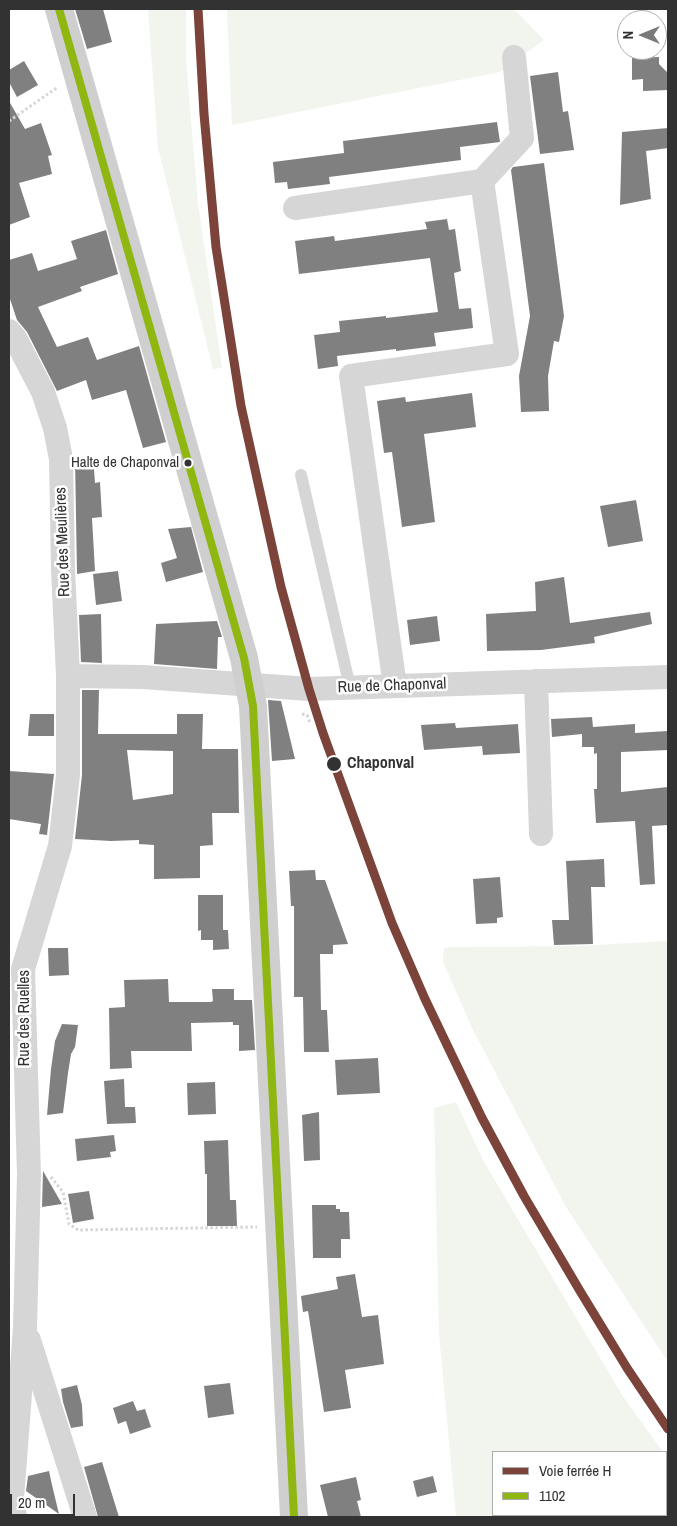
<!DOCTYPE html>
<meta charset="utf-8">
<style>
body{margin:0}
#map{position:relative;width:677px;height:1526px;overflow:hidden;background:#fff;font-family:"Archivo Narrow",sans-serif}
canvas{display:block}
.frame{position:absolute;inset:0;border:10px solid #323232;pointer-events:none}
.legend{position:absolute;left:492px;top:1451px;width:175px;height:65px;box-sizing:border-box;background:#fff;border:1px solid #adadad;margin:0;padding:6px 9px;list-style:none;font-size:15px;color:#323232}
.legend li{display:flex;align-items:center;gap:10px;height:25px}
.legend b{width:25px;border:1px solid #adadad}
.north{position:absolute;left:617px;top:10px;width:50px;height:50px;box-sizing:border-box;background:#fff;border:1px solid #adadad;border-radius:50%;rotate:270deg;font-size:14px;font-weight:700;line-height:20px;text-align:center;color:#323232}
.north::after{content:'';display:block;margin:auto;width:18px;height:22px;background:#7a7a7a;clip-path:polygon(50% 0,100% 100%,50% 72%,0 100%)}
.scale{position:absolute;left:10px;top:1494px;width:65px;height:22px;box-sizing:border-box;border:2px solid #323232;border-top:0;padding-left:6px;font-size:15px;line-height:18px;white-space:nowrap;color:#323232;-webkit-text-stroke:4px #fff;paint-order:stroke}
</style>
<div id="map">
<canvas width="677" height="1526"></canvas>
<div class="frame"></div>
<ul class="legend">
<li><b style="height:6px;background:#7b4339"></b>Voie ferrée H</li>
<li><b style="height:6px;background:#8eb712"></b>1102</li>
</ul>
<div class="north">N</div>
<div class="scale">20 m</div>
</div>
<script>
const context = document.querySelector('canvas').getContext('2d');
context.lineJoin = 'round';
function paint(path, color) {
  context.fillStyle = color;
  context.fill(path, 'evenodd');
}
function poly(rows) {
  const path = new Path2D();
  for (const r of rows) {
    path.moveTo(r[0], r[1]);
    for (let i = 2; i < r.length; i += 2) path.lineTo(r[i], r[i + 1]);
  }
  return path;
}
function stroke(path, color, width, dash) {
  context.strokeStyle = color;
  context.lineWidth = width;
  context.lineCap = dash ? 'butt' : 'round';
  context.setLineDash(dash || []);
  context.stroke(path);
}
function write(font, color, halo, rows, align = 'center') {
  context.font = font + ' "Archivo Narrow",sans-serif';
  context.lineWidth = 5;
  context.setLineDash([]);
  context.textBaseline = 'middle';
  context.strokeStyle = halo;
  context.fillStyle = color;
  for (const [text, x, y, turn = 0] of rows) {
    context.save();
    context.translate(x, y);
    context.rotate((+turn || 0) * Math.PI / 180);
    context.textAlign = isNaN(turn) ? turn : align;
    if (halo) context.strokeText(text, 0, 0);
    context.fillText(text, 0, 0);
    context.restore();
  }
}
paint(poly([
 [148,9,186,9,186,60,198,203,222,368,213,369,158,148],
 [227,9,514,9,544,40,500,72,232,125],
 [668,941,668,1362,566,1207,473,1030,443,962,444,948,451,947,578,946],
 [456,1102,484,1162,622,1395,663,1452,493,1452,493,1515,666,1515,666,1456,668,1460,668,1517,456,1517,439,1334,434,1108]
]), '#f2f5ed');
paint(poly([
 [75,9,103,9,112,42,87,49],
 [659,57,659,64,668,73,668,90,643,91,643,79,632,80,632,58],
 [24,61,38,85,17,97,9,82,9,70],
 [558,72,563,112,568,111,574,150,540,154,530,76],
 [9,101,25,129,41,123,52,155,48,156,52,174,19,183,30,217,9,225,9,162,10,162,9,158],
 [497,122,500,142,460,147,461,160,329,177,330,184,288,189,287,182,275,183,273,162,344,153,343,141],
 [668,128,668,148,646,151,651,199,620,205,622,132],
 [544,163,564,316,559,342,554,341,548,376,549,411,521,412,519,376,530,316,511,170,513,167],
 [447,219,449,230,455,229,461,271,454,273,459,309,471,308,473,328,434,333,436,346,396,351,396,349,337,356,338,366,318,369,314,335,340,332,339,321,386,316,386,318,438,312,430,258,299,274,295,241,334,236,335,241,427,229,425,222],
 [106,230,118,274,80,287,82,291,38,307,57,347,88,337,97,360,139,346,166,442,143,448,126,390,92,400,86,380,57,391,27,332,17,320,9,296,9,260,32,253,38,271,77,259,71,241],
 [472,393,476,427,424,434,435,522,402,527,392,452,384,453,377,401,405,397,406,402],
 [93,456,95,483,100,482,102,517,92,518,95,571,77,574,75,458],
 [636,500,643,541,608,547,600,506],
 [191,527,203,572,166,582,161,563,177,558,168,529],
 [118,571,122,601,96,605,93,574],
 [564,577,570,623,650,612,652,624,594,637,595,643,541,650,487,651,486,614,536,611,535,582],
 [101,614,102,663,81,662,79,615],
 [437,616,440,641,410,645,407,620],
 [217,621,222,637,218,637,217,669,154,664,156,624],
 [82,690,99,690,98,734,177,734,177,714,203,714,202,749,238,749,239,813,212,813,213,845,200,846,200,878,154,879,154,845,139,844,139,840,111,841,75,839,82,775],
 [127,750,173,751,173,794,133,800],
 [268,700,281,701,295,759,272,761],
 [30,714,54,714,54,736,28,736],
 [592,717,593,727,635,724,635,733,668,731,668,750,621,752,621,792,668,787,668,825,652,826,655,884,640,885,635,821,596,823,594,789,597,789,597,753,594,754,594,747,582,747,582,734,552,737,551,719],
 [455,723,456,728,518,724,520,753,483,755,482,746,424,750,421,725],
 [9,771,54,774,47,835,39,834,41,824,9,819],
 [604,859,605,887,591,887,593,944,554,945,552,920,569,920,566,861],
 [315,870,316,880,325,880,348,944,333,945,333,954,320,954,321,1010,327,1010,329,1052,304,1052,303,997,294,997,294,906,291,906,289,871],
 [500,877,503,917,497,918,497,923,476,924,473,879],
 [198,895,223,895,223,930,228,930,229,949,213,950,213,940,201,940,201,930,198,931],
 [48,948,68,948,69,975,49,976],
 [168,979,169,1002,211,1002,213,1001,212,989,234,989,234,1000,252,1000,255,1050,239,1051,239,1025,233,1025,233,1022,191,1023,192,1051,131,1051,132,1068,110,1069,109,1008,125,1007,124,980],
 [62,1024,78,1025,75,1047,71,1054,68,1073,63,1113,47,1115,51,1069,55,1041],
 [378,1058,380,1093,337,1095,335,1060],
 [124,1079,125,1107,135,1107,136,1123,107,1124,104,1081],
 [215,1082,216,1114,188,1115,187,1083],
 [319,1112,320,1160,304,1161,302,1115],
 [114,1135,116,1151,110,1152,111,1157,77,1161,75,1139],
 [228,1140,230,1200,236,1200,237,1226,207,1226,207,1174,205,1174,204,1141],
 [43,1171,62,1204,42,1207],
 [89,1191,94,1219,73,1223,68,1194],
 [312,1205,336,1205,336,1209,340,1209,340,1212,349,1212,350,1239,341,1239,341,1258,313,1258],
 [355,1274,362,1317,378,1315,384,1364,345,1370,351,1408,324,1412,308,1311,303,1312,301,1296,338,1289,336,1277],
 [230,1383,234,1414,208,1418,204,1386],
 [77,1385,82,1405,83,1426,71,1428,63,1402,61,1389],
 [133,1401,137,1411,145,1409,151,1427,130,1434,126,1421,118,1424,113,1408],
 [102,1462,119,1517,98,1517,84,1467],
 [49,1471,52,1485,59,1514,26,1491,28,1476],
 [433,1476,437,1492,417,1497,413,1481],
 [356,1477,361,1500,357,1501,361,1517,328,1517,320,1485]
]), '#808080');
stroke(poly([
 [9,121,58,87],
 [302,714,307,715,310,723],
 [51,1177,63,1192,69,1224,78,1230,257,1227]
]), '#d6d6d6', 3, [2.5, 2.5]);
stroke(poly([
 [301,475,350,687]
]), '#d6d6d6', 12);
stroke(poly([
 [482,181,522,138,514,57],
 [295,208,482,181,507,354,351,376,395,686],
 [9,331,15,338,43,392,55,428,61,459,63,569,68,676,68,775,60,846,23,969,29,1175,25,1328,12,1498,15,1517],
 [68,676,143,677,309,689,668,677],
 [536,681,541,834],
 [29,1340,85,1517]
]), '#d6d6d6', 24);
stroke(poly([
 [59,9,244,658,253,706,294,1517]
]), '#cfcfcf', 28);
stroke(poly([
 [59,9,244,658,253,706,294,1517]
]), '#8eb712', 8);
stroke(poly([
 [198,9,204,114,216,247,241,406,281,587,309,689,323,733,392,923,425,999,482,1118,524,1196,580,1291,627,1368,668,1429]
]), '#7b4339', 9);
for (const [x, y, r, color] of [
 [188,463,4.5,"#323232"],
 [334,764,8,"#323232"]
]) {
  const dot = new Path2D();
  dot.arc(x, y, r, 0, 2 * Math.PI);
  context.fillStyle = color;
  context.fill(dot);
  stroke(dot, '#fff', 2);
}
write('15px', '#323232', '#fff', [
 ["Halte de Chaponval",179,463]
], 'right');
write('16px', '#323232', '#fff', [
 ["Rue des Meulières",63,542,-92],
 ["Rue de Chaponval",392,686,-2],
 ["Rue des Ruelles",25,1018,-90]
]);
write('bold 16px', '#323232', '#fff', [
 ["Chaponval",347,764]
], 'left');
</script>
